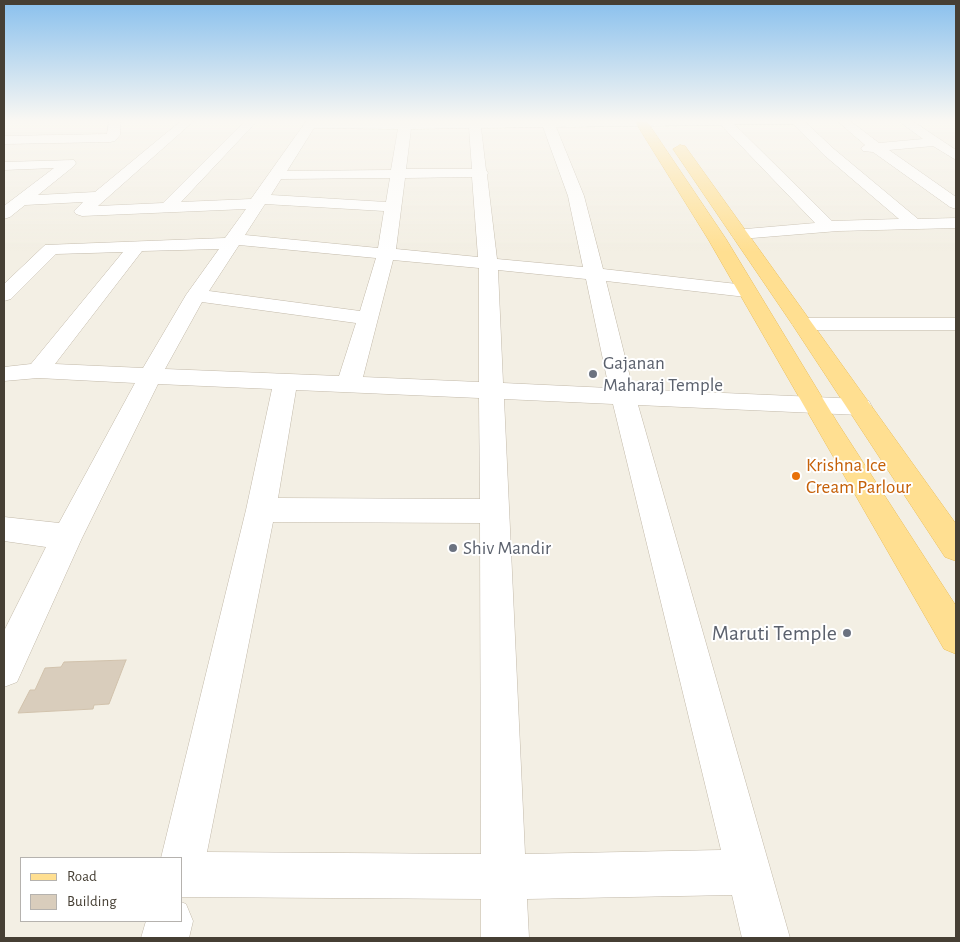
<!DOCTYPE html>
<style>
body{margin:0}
#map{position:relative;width:960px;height:942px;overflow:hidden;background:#f3efe4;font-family:"Alegreya Sans",sans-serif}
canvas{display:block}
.frame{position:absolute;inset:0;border:5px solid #463f34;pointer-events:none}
.legend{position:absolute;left:20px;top:857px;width:162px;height:65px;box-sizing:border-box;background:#fff;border:1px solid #b5b2ae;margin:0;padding:6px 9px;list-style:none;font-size:15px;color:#463f34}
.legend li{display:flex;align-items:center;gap:10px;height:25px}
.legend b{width:25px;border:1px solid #b5b2ae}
</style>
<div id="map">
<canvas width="960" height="942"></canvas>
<div class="frame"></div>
<ul class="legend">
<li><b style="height:6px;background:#ffdf91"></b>Road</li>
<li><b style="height:14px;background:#d9cdbc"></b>Building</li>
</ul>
</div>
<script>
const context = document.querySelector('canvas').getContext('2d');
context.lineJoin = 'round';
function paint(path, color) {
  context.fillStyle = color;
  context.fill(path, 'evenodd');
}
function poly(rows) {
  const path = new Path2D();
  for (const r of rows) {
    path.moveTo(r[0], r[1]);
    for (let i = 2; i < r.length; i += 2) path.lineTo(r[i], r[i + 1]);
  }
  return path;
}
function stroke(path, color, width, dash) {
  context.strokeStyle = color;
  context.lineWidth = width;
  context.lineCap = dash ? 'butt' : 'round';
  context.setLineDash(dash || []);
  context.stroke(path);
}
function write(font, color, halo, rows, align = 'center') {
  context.font = font + ' "Alegreya Sans",sans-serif';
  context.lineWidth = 4;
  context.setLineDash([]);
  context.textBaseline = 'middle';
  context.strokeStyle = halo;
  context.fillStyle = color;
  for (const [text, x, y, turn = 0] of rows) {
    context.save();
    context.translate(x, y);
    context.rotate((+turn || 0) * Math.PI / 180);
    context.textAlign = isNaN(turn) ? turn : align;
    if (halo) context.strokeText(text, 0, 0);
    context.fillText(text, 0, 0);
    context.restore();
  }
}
const building = poly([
 [126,660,109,704,94,705,93,709,18,713,30,690,35,690,45,668,61,667,64,662,126,660]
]);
paint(building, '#d9cdbc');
stroke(building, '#d1c2ac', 1);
const minor = poly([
 [109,120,121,120,120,135,115,141,110,142,4,144,4,136,107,134,109,120],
 [182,120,195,120,98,206,163,203,246,120,258,120,181,202,251,199,307,120,405,121,803,120,834,149,918,219,956,218,956,228,838,231,740,239,734,238,731,234,734,230,815,223,721,125,556,127,584,196,603,269,746,285,753,287,756,291,753,295,746,297,606,281,633,389,860,399,869,401,872,407,869,413,860,415,638,405,790,938,742,938,732,895,527,899,529,938,481,938,481,899,181,897,181,858,161,858,246,510,272,389,158,384,82,538,17,682,4,687,4,631,46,547,4,541,4,517,59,523,135,383,38,378,4,381,4,367,31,364,123,252,56,254,11,299,4,301,4,284,45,245,225,238,246,209,82,216,76,214,74,211,83,202,25,205,10,217,4,219,4,206,54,168,4,170,4,162,74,160,76,163,74,166,38,195,95,192,182,120],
 [734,124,793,124,824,155,899,219,832,221,734,124],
 [543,127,568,196,583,267,497,259,487,175,488,173,486,170,481,128,543,127],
 [314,128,398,129,391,170,287,171,314,128],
 [469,128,472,169,406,169,411,129,469,128],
 [472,177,478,257,396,249,405,178,472,177],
 [390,178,386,202,271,195,281,179,390,178],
 [265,204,384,211,378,248,245,235,265,204],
 [239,245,376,258,360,311,209,291,239,245],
 [219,249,186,295,143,368,55,364,142,251,219,249],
 [393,260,479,268,479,382,363,377,393,260],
 [498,270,586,279,609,388,503,383,498,270],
 [202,302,356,323,339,376,165,369,202,302],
 [296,390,479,398,480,499,278,498,296,390],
 [504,399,613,404,721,850,525,854,504,399],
 [273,522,480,523,481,854,207,852,273,522],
 [836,120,849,120,879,143,923,139,897,120,911,120,956,150,956,160,933,146,889,150,956,197,956,209,950,207,873,152,863,151,861,148,865,145,836,120],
 [803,318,956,318,956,330,803,330,796,328,792,324,796,320,803,318],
 [181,902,186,904,193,921,189,938,141,938,146,921,181,921,181,902]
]);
const major = poly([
 [634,120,646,120,726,239,837,422,956,606,956,654,944,649,708,239,634,120],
 [680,145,685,146,956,524,956,561,945,557,792,324,673,149,680,145]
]);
stroke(minor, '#c2b9a9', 1);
stroke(major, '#ebbf5b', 1);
paint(minor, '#fff');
paint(major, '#ffdf91');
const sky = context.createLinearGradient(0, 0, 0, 252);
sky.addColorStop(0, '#89c0ed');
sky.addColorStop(0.48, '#faf8f3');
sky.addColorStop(1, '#faf8f300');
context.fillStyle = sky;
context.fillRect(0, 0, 960, 252);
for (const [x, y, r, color] of [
 [593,374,5,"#6b7280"],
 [796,476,5,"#e8710a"],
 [453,548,5,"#6b7280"],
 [847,633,5,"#6b7280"]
]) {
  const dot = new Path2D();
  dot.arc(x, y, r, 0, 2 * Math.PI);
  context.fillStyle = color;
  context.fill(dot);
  stroke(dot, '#fff', 2);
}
write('19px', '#5b616d', '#fff', [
 ["Gajanan",603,363],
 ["Maharaj Temple",603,385],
 ["Shiv Mandir",463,548]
], 'left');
write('19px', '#c56008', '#fff', [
 ["Krishna Ice",806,465],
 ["Cream Parlour",806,487]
], 'left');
write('22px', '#5b616d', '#fff', [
 ["Maruti Temple",837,633]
], 'right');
</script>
